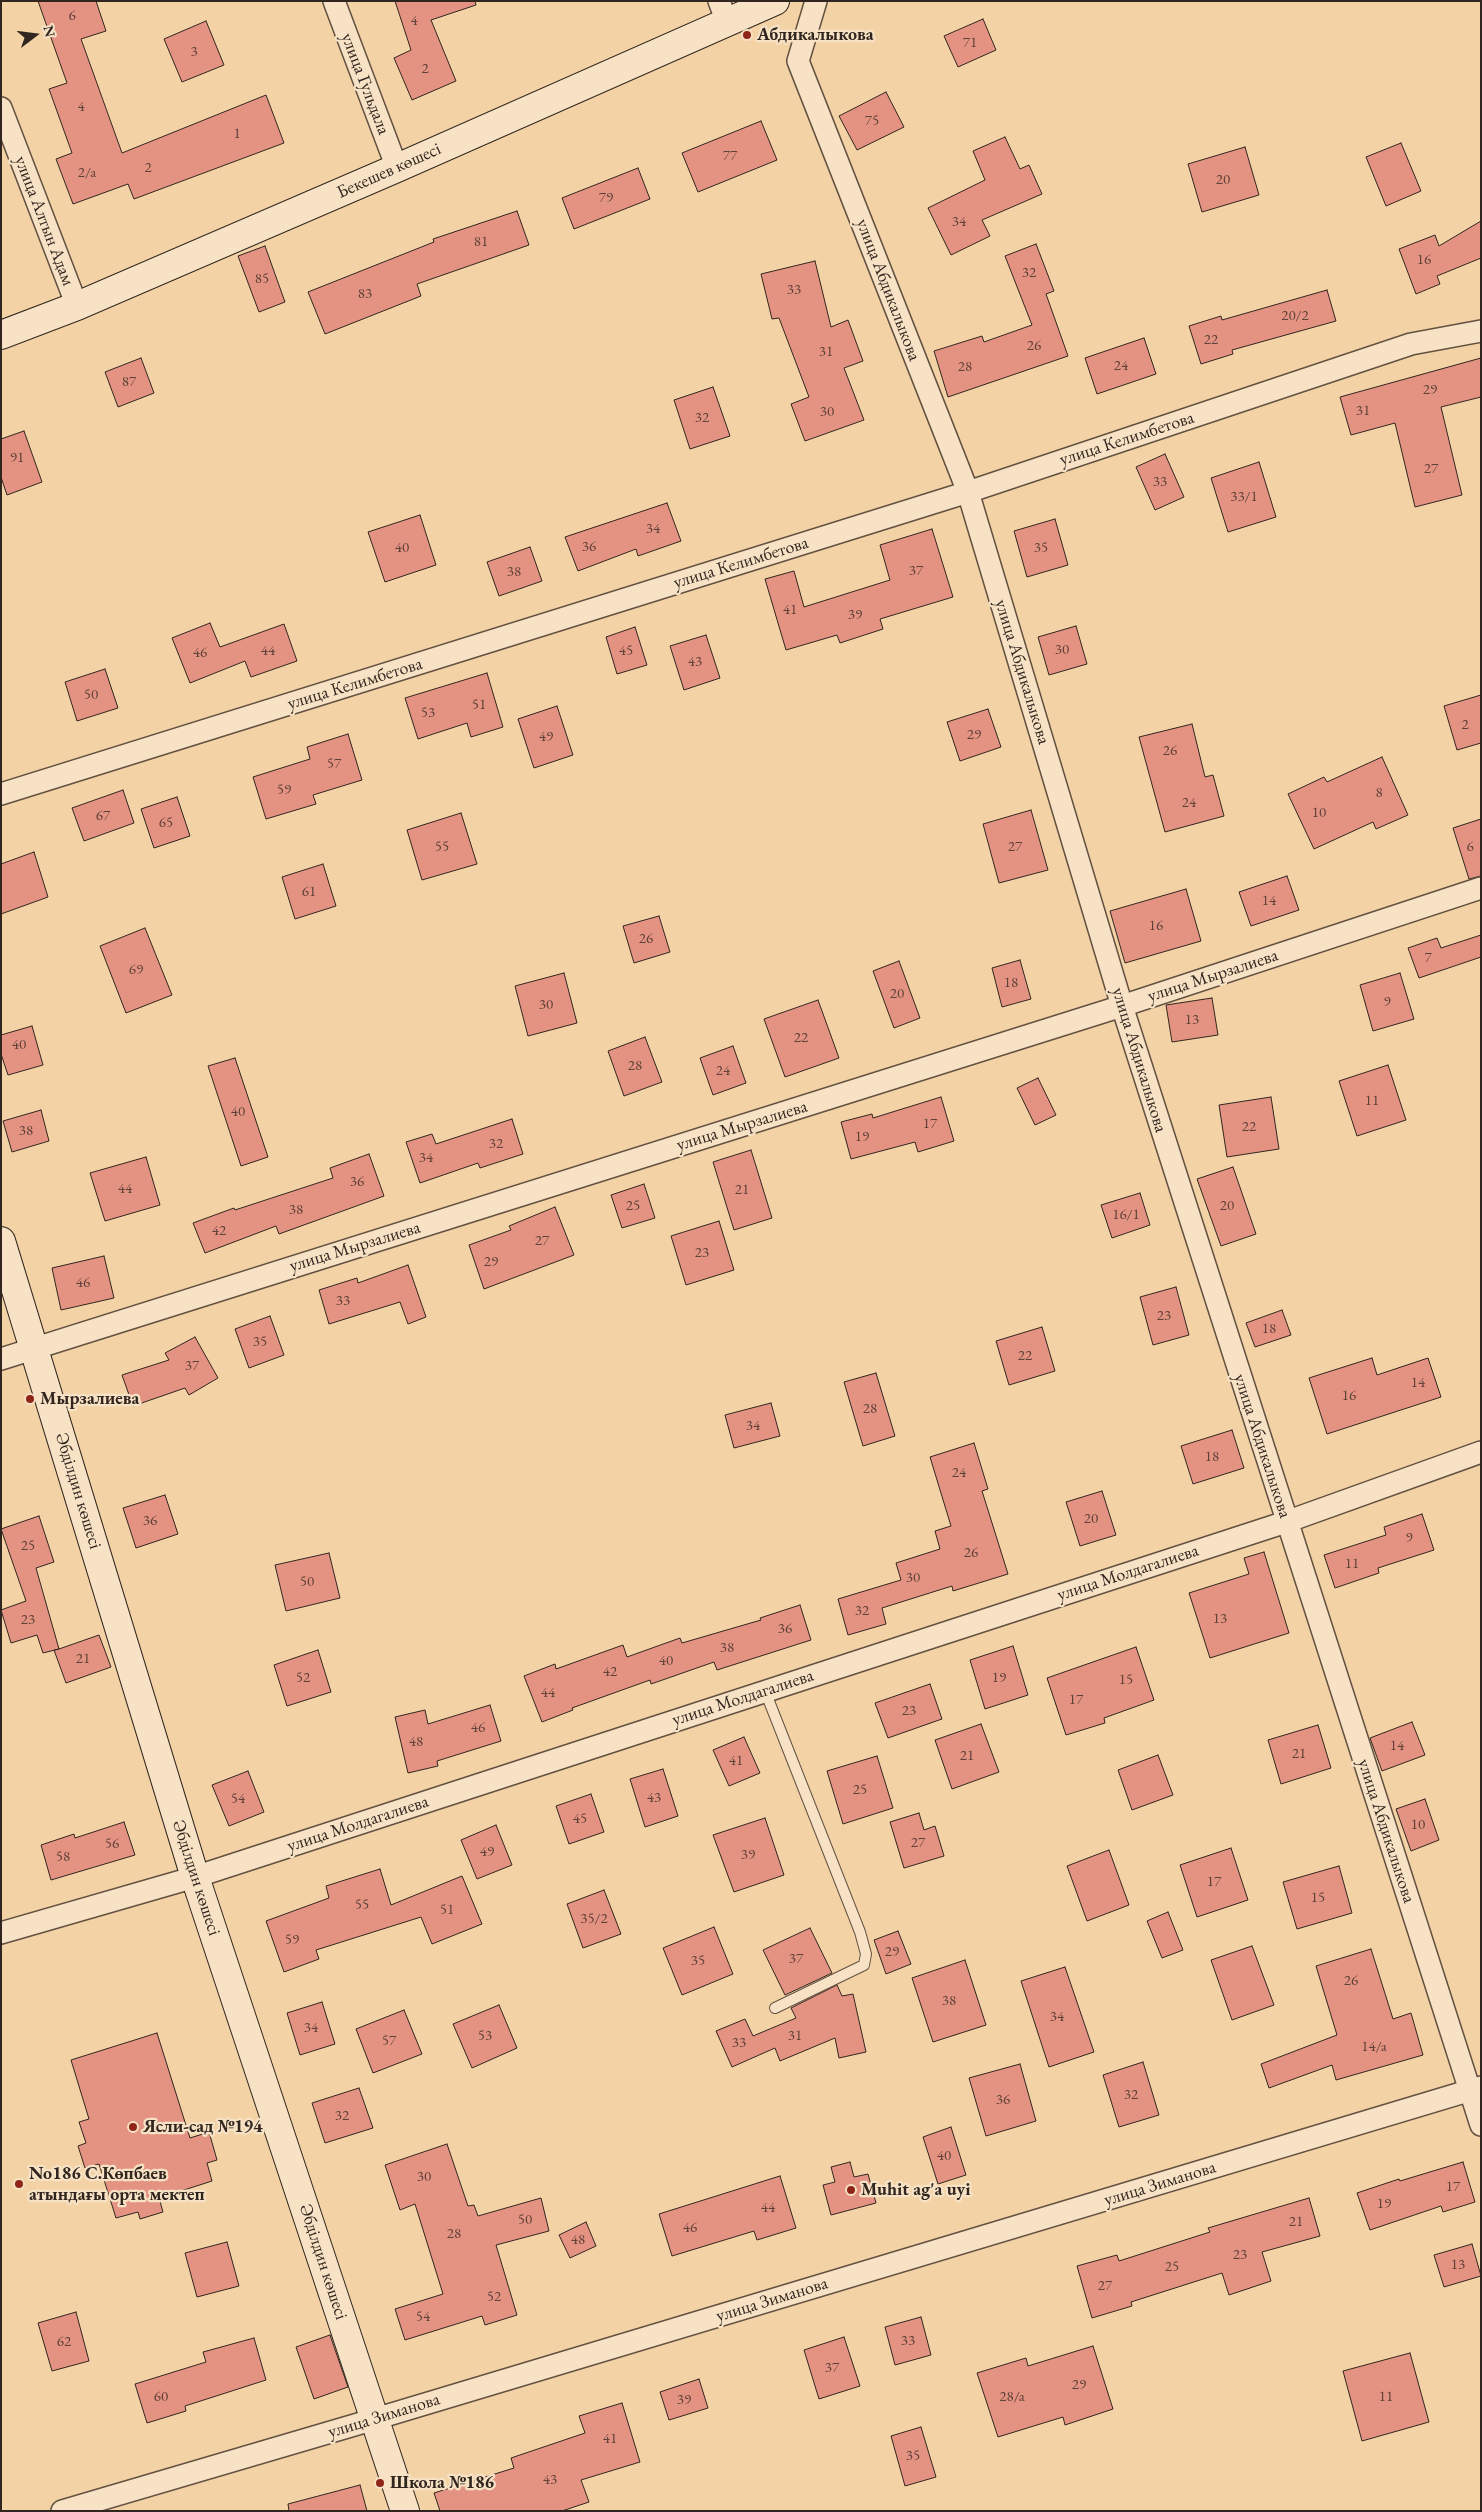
<!DOCTYPE html>
<meta charset="utf-8">
<style>
body{margin:0}
#map{position:relative;width:1482px;height:2512px;overflow:hidden;background:#f3d2a6;font-family:"EB Garamond",serif}
canvas{display:block}
.frame{position:absolute;inset:0;border:2px solid #31261f;pointer-events:none}
.north{position:absolute;left:10px;top:10px;width:50px;height:50px;-webkit-text-stroke:4px #f7e2c5;paint-order:stroke;rotate:75deg;font-size:14px;font-weight:700;line-height:20px;text-align:center;color:#31261f}
.north::after{content:'';display:block;margin:auto;width:18px;height:22px;background:#31261f;clip-path:polygon(50% 0,100% 100%,50% 72%,0 100%)}
</style>
<div id="map">
<canvas width="1482" height="2512"></canvas>
<div class="frame"></div>
<div class="north">N</div>
</div>
<script>
const context = document.querySelector('canvas').getContext('2d');
context.lineJoin = 'round';
function paint(path, color) {
  context.fillStyle = color;
  context.fill(path, 'evenodd');
}
function poly(rows) {
  const path = new Path2D();
  for (const r of rows) {
    path.moveTo(r[0], r[1]);
    for (let i = 2; i < r.length; i += 2) path.lineTo(r[i], r[i + 1]);
  }
  return path;
}
function stroke(path, color, width, dash) {
  context.strokeStyle = color;
  context.lineWidth = width;
  context.lineCap = dash ? 'butt' : 'round';
  context.setLineDash(dash || []);
  context.stroke(path);
}
function write(font, color, halo, rows, align = 'center') {
  context.font = font + ' "EB Garamond",serif';
  context.lineWidth = 4.5;
  context.setLineDash([]);
  context.textBaseline = 'middle';
  context.strokeStyle = halo;
  context.fillStyle = color;
  for (const [text, x, y, turn = 0] of rows) {
    context.save();
    context.translate(x, y);
    context.rotate((+turn || 0) * Math.PI / 180);
    context.textAlign = isNaN(turn) ? turn : align;
    if (halo) context.strokeText(text, 0, 0);
    context.fillText(text, 0, 0);
    context.restore();
  }
}
const building = poly([
 [38,1,96,1,106,31,81,39,122,153,266,95,284,143,134,199,128,184,73,204,56,159,72,153,49,89,67,83,38,1],
 [395,1,475,1,476,5,431,20,456,81,412,100,394,58,411,50,395,1],
 [983,19,996,50,958,67,944,36,983,19],
 [206,21,224,65,182,82,164,39,206,21],
 [886,92,904,127,857,150,839,116,886,92],
 [761,121,777,160,698,192,682,153,761,121],
 [1005,137,1020,169,1029,165,1042,194,982,220,990,236,951,255,928,208,985,180,973,151,1005,137],
 [1401,143,1421,191,1386,206,1366,157,1401,143],
 [1245,147,1259,195,1202,212,1188,164,1245,147],
 [638,168,650,199,574,229,562,198,638,168],
 [517,211,529,245,417,284,421,296,325,334,308,292,434,242,433,239,517,211],
 [1481,221,1481,258,1437,276,1440,284,1416,294,1399,249,1435,235,1439,246,1481,221],
 [1036,244,1054,291,1046,294,1068,356,948,397,934,351,982,336,984,342,1032,325,1005,256,1036,244],
 [265,246,285,302,259,312,238,256,265,246],
 [815,261,831,327,848,320,863,361,844,368,864,420,805,441,791,404,809,397,779,318,772,319,761,274,815,261],
 [1327,290,1336,321,1232,350,1233,354,1201,364,1189,326,1221,316,1222,320,1327,290],
 [1144,338,1156,374,1097,394,1085,358,1144,338],
 [141,358,154,393,118,407,105,372,141,358],
 [1481,358,1481,397,1441,407,1462,495,1415,507,1395,423,1351,435,1340,397,1481,358],
 [713,387,730,436,690,449,674,400,713,387],
 [24,431,42,482,7,495,1,477,1,439,24,431],
 [1165,454,1184,497,1155,510,1136,467,1165,454],
 [1259,462,1276,517,1228,532,1211,478,1259,462],
 [667,503,681,541,638,556,636,549,578,571,565,537,667,503],
 [420,515,436,565,385,582,368,532,420,515],
 [1055,519,1068,565,1027,577,1014,531,1055,519],
 [932,529,953,597,880,619,883,629,840,643,837,635,786,650,765,579,794,571,804,607,890,580,880,545,932,529],
 [530,547,542,581,499,596,487,562,530,547],
 [210,623,220,647,284,624,297,661,251,677,245,661,190,683,172,638,210,623],
 [1076,626,1087,664,1049,675,1038,637,1076,626],
 [635,627,647,665,617,674,606,637,635,627],
 [706,635,720,678,684,690,670,646,706,635],
 [105,669,118,708,77,721,65,682,105,669],
 [487,673,503,727,471,737,467,723,418,739,405,698,487,673],
 [1481,695,1481,743,1457,750,1444,706,1481,695],
 [557,706,573,755,534,768,518,719,557,706],
 [988,709,1001,747,960,761,947,722,988,709],
 [1192,724,1205,777,1213,775,1224,816,1165,832,1139,737,1192,724],
 [348,734,362,780,313,795,316,804,266,819,253,777,310,759,307,747,348,734],
 [1382,757,1408,815,1376,829,1373,822,1314,849,1288,794,1324,777,1327,782,1382,757],
 [123,790,134,823,84,841,72,808,123,790],
 [177,797,190,836,154,848,141,809,177,797],
 [1031,810,1048,870,999,883,983,824,1031,810],
 [461,813,477,864,422,880,407,830,461,813],
 [1481,819,1481,876,1469,879,1453,828,1481,819],
 [34,852,48,897,1,914,1,864,34,852],
 [323,864,336,906,295,919,282,877,323,864],
 [1287,876,1299,910,1251,926,1239,892,1287,876],
 [1186,889,1201,941,1125,963,1110,911,1186,889],
 [659,916,670,952,634,963,623,926,659,916],
 [145,928,172,995,126,1013,100,946,145,928],
 [1481,935,1481,957,1419,978,1408,948,1437,938,1441,948,1481,935],
 [1020,960,1031,999,1002,1007,992,968,1020,960],
 [899,961,920,1018,894,1028,873,971,899,961],
 [564,973,577,1023,528,1036,515,986,564,973],
 [1400,973,1414,1019,1373,1031,1360,985,1400,973],
 [1212,998,1218,1035,1172,1042,1166,1005,1212,998],
 [818,1000,839,1058,785,1077,764,1019,818,1000],
 [32,1026,43,1065,8,1075,1,1054,1,1035,32,1026],
 [645,1037,662,1082,624,1096,608,1051,645,1037],
 [733,1046,746,1083,713,1095,700,1058,733,1046],
 [235,1058,268,1157,241,1166,208,1066,235,1058],
 [1388,1065,1406,1120,1357,1136,1339,1081,1388,1065],
 [1038,1078,1056,1115,1035,1125,1017,1088,1038,1078],
 [941,1097,954,1141,918,1152,915,1142,851,1159,841,1122,872,1114,873,1118,941,1097],
 [1271,1097,1279,1149,1227,1157,1219,1105,1271,1097],
 [41,1110,49,1141,12,1152,3,1121,41,1110],
 [512,1119,523,1154,480,1168,478,1163,420,1183,406,1142,432,1134,436,1144,512,1119],
 [751,1150,772,1218,734,1230,713,1162,751,1150],
 [369,1154,384,1196,279,1234,276,1226,205,1253,193,1223,234,1208,235,1210,333,1178,330,1168,369,1154],
 [146,1157,160,1205,105,1221,90,1173,146,1157],
 [1233,1167,1256,1234,1221,1246,1197,1179,1233,1167],
 [644,1184,655,1218,622,1228,611,1195,644,1184],
 [1140,1193,1150,1225,1112,1238,1101,1205,1140,1193],
 [555,1207,574,1255,484,1289,469,1245,511,1230,509,1226,555,1207],
 [719,1221,734,1270,686,1285,671,1236,719,1221],
 [104,1256,114,1298,61,1310,52,1268,104,1256],
 [408,1265,426,1317,408,1324,400,1302,329,1324,319,1290,357,1278,358,1283,408,1265],
 [1176,1287,1189,1335,1153,1345,1140,1297,1176,1287],
 [1282,1310,1291,1335,1255,1347,1246,1323,1282,1310],
 [270,1316,284,1355,249,1368,235,1329,270,1316],
 [1042,1327,1055,1371,1009,1385,996,1341,1042,1327],
 [195,1337,218,1378,189,1395,185,1388,133,1406,122,1375,169,1360,165,1353,195,1337],
 [1372,1358,1377,1375,1428,1358,1441,1397,1327,1434,1309,1378,1372,1358],
 [876,1373,895,1436,863,1446,844,1382,876,1373],
 [771,1403,780,1436,734,1448,725,1415,771,1403],
 [1232,1430,1244,1468,1193,1484,1181,1446,1232,1430],
 [974,1443,988,1489,982,1491,1008,1574,953,1591,952,1586,882,1608,886,1624,848,1635,838,1599,901,1580,896,1563,940,1549,935,1531,951,1526,930,1457,974,1443],
 [1102,1491,1116,1535,1080,1546,1066,1502,1102,1491],
 [165,1495,178,1534,136,1548,123,1508,165,1495],
 [1422,1514,1434,1550,1378,1568,1379,1573,1335,1588,1324,1555,1386,1535,1384,1527,1422,1514],
 [39,1516,54,1562,36,1568,59,1649,99,1635,111,1667,66,1683,54,1650,59,1649,43,1653,37,1635,11,1643,1,1610,26,1601,1,1529,39,1516],
 [1264,1552,1289,1633,1210,1658,1189,1593,1249,1574,1244,1558,1264,1552],
 [329,1553,340,1598,286,1611,275,1565,329,1553],
 [800,1605,811,1640,717,1670,714,1662,651,1684,650,1680,572,1708,573,1710,542,1722,524,1676,555,1664,556,1669,623,1645,627,1657,680,1638,682,1643,761,1620,760,1618,800,1605],
 [1013,1646,1028,1695,985,1709,970,1660,1013,1646],
 [1136,1647,1154,1700,1104,1718,1105,1723,1066,1735,1047,1678,1136,1647],
 [318,1650,331,1692,287,1706,274,1665,318,1650],
 [930,1684,942,1719,888,1738,875,1703,930,1684],
 [490,1705,501,1741,437,1761,438,1766,408,1773,395,1717,425,1710,428,1724,490,1705],
 [1412,1722,1425,1755,1382,1771,1370,1738,1412,1722],
 [981,1724,999,1772,952,1789,935,1740,981,1724],
 [1318,1725,1331,1768,1281,1784,1268,1740,1318,1725],
 [744,1737,760,1773,729,1786,713,1750,744,1737],
 [1158,1755,1173,1795,1132,1810,1118,1770,1158,1755],
 [877,1756,893,1808,843,1824,827,1771,877,1756],
 [663,1769,678,1816,645,1827,630,1779,663,1769],
 [248,1771,264,1812,229,1826,212,1785,248,1771],
 [591,1794,604,1832,569,1844,556,1806,591,1794],
 [1425,1799,1439,1840,1411,1851,1396,1809,1425,1799],
 [919,1813,924,1830,935,1826,944,1856,904,1868,890,1822,919,1813],
 [765,1818,784,1875,734,1892,713,1835,765,1818],
 [124,1822,135,1855,51,1880,41,1845,74,1834,75,1838,124,1822],
 [496,1825,512,1865,477,1879,461,1840,496,1825],
 [1231,1848,1248,1900,1197,1917,1180,1865,1231,1848],
 [1109,1850,1129,1905,1087,1921,1067,1866,1109,1850],
 [1339,1866,1352,1913,1297,1929,1283,1882,1339,1866],
 [380,1869,391,1905,462,1876,482,1924,432,1944,421,1917,316,1950,319,1959,284,1972,266,1921,329,1898,326,1886,380,1869],
 [604,1890,621,1934,583,1948,567,1904,604,1890],
 [1168,1912,1183,1950,1162,1958,1147,1921,1168,1912],
 [714,1927,733,1974,682,1995,663,1948,714,1927],
 [810,1928,832,1973,785,1995,763,1950,810,1928],
 [898,1931,911,1964,886,1974,874,1940,898,1931],
 [1252,1946,1274,2005,1232,2020,1211,1960,1252,1946],
 [1371,1949,1393,2019,1411,2013,1423,2055,1336,2080,1332,2065,1269,2088,1261,2064,1337,2035,1316,1966,1371,1949],
 [965,1960,986,2025,933,2042,912,1978,965,1960],
 [1065,1967,1094,2052,1049,2067,1021,1981,1065,1967],
 [837,1985,842,1996,853,1994,866,2052,839,2058,835,2038,780,2061,775,2048,732,2067,716,2031,745,2019,753,2036,796,2018,791,2008,837,1985],
 [322,2002,335,2044,300,2055,287,2013,322,2002],
 [499,2005,517,2048,472,2068,453,2024,499,2005],
 [404,2010,422,2054,373,2073,356,2029,404,2010],
 [157,2033,190,2138,209,2132,217,2160,207,2163,212,2181,159,2198,163,2212,140,2219,138,2212,116,2218,99,2164,85,2168,78,2146,86,2143,79,2122,89,2119,71,2060,157,2033],
 [1143,2062,1159,2115,1119,2127,1103,2075,1143,2062],
 [1020,2064,1036,2121,986,2136,969,2078,1020,2064],
 [359,2088,373,2128,325,2143,312,2103,359,2088],
 [951,2127,966,2175,938,2184,923,2137,951,2127],
 [447,2144,468,2206,474,2205,478,2216,541,2198,549,2231,496,2245,517,2315,485,2325,482,2316,405,2340,395,2309,443,2294,415,2204,400,2210,385,2165,447,2144],
 [850,2162,854,2177,868,2174,876,2203,831,2215,823,2185,835,2182,831,2167,850,2162],
 [1463,2162,1475,2202,1443,2212,1441,2206,1370,2230,1357,2193,1399,2179,1400,2181,1463,2162],
 [780,2176,796,2228,757,2240,754,2231,672,2256,659,2214,780,2176],
 [1309,2198,1320,2236,1262,2252,1271,2281,1229,2295,1222,2273,1131,2302,1132,2306,1092,2318,1077,2266,1117,2255,1119,2261,1210,2232,1208,2228,1309,2198],
 [586,2222,596,2246,570,2258,559,2235,586,2222],
 [227,2242,239,2286,197,2297,185,2253,227,2242],
 [1472,2244,1481,2276,1444,2287,1434,2255,1472,2244],
 [76,2312,89,2361,52,2371,38,2323,76,2312],
 [921,2317,931,2355,895,2365,885,2327,921,2317],
 [330,2335,348,2387,314,2399,296,2347,330,2335],
 [844,2337,860,2386,819,2399,804,2350,844,2337],
 [254,2338,266,2380,185,2406,186,2411,147,2423,135,2384,206,2362,203,2352,254,2338],
 [1093,2346,1113,2409,1065,2425,1063,2417,998,2437,977,2373,1026,2358,1028,2366,1093,2346],
 [1410,2353,1429,2422,1362,2441,1343,2371,1410,2353],
 [699,2379,708,2408,669,2420,660,2392,699,2379],
 [622,2403,640,2462,581,2480,589,2502,562,2511,440,2511,434,2493,514,2468,511,2458,585,2433,579,2416,622,2403],
 [921,2427,936,2477,905,2486,891,2436,921,2427],
 [360,2485,367,2511,289,2511,288,2504,360,2485]
]);
paint(building, '#e49382');
stroke(building, '#31261f', 1);
const lane = poly([
 [765,1691,860,1932,866,1954,864,1965,775,2008]
]);
const street = poly([
 [334,1,397,168],
 [719,1,727,22],
 [816,1,798,61,968,492,1122,1006,1481,2125],
 [1,108,77,306],
 [1,794,968,492,1411,344,1481,331],
 [1,1359,1122,1006,1481,888],
 [1,1933,195,1877,1286,1522,1481,1452],
 [62,2511,375,2419,1481,2087]
]);
const secondary = poly([
 [1,335,77,306,397,168,775,1],
 [1,1241,195,1877,405,2511]
]);
stroke(lane, '#625141', 12);
stroke(street, '#625141', 24);
stroke(secondary, '#31261f', 30);
stroke(lane, '#f7e2c5', 10);
stroke(street, '#f7e2c5', 21);
stroke(secondary, '#f7e2c5', 28);
for (const [x, y, r, color] of [
 [747,35,5,"#8f2418"],
 [30,1399,5,"#8f2418"],
 [133,2127,5,"#8f2418"],
 [19,2184,5,"#8f2418"],
 [851,2190,5,"#8f2418"],
 [380,2483,5,"#8f2418"]
]) {
  const dot = new Path2D();
  dot.arc(x, y, r, 0, 2 * Math.PI);
  context.fillStyle = color;
  context.fill(dot);
  stroke(dot, '#f7e2c5', 2);
}
write('15px', '#5e4138', null, [
 ["6",72,16],
 ["4",414,21],
 ["71",970,43],
 ["3",194,52],
 ["2",425,69],
 ["4",81,107],
 ["75",872,121],
 ["1",237,134],
 ["77",730,156],
 ["2",148,168],
 ["2/а",87,173],
 ["20",1223,180],
 ["79",606,198],
 ["34",959,222],
 ["81",481,242],
 ["16",1424,260],
 ["32",1029,273],
 ["85",262,279],
 ["33",794,290],
 ["83",365,294],
 ["20/2",1295,316],
 ["22",1211,340],
 ["26",1034,346],
 ["31",826,352],
 ["24",1121,366],
 ["28",965,367],
 ["87",129,382],
 ["29",1430,390],
 ["31",1363,411],
 ["30",827,412],
 ["32",702,418],
 ["91",17,458],
 ["27",1431,469],
 ["33",1160,482],
 ["33/1",1244,497],
 ["34",653,529],
 ["36",589,547],
 ["40",402,548],
 ["35",1041,548],
 ["37",916,571],
 ["38",514,572],
 ["41",790,610],
 ["39",855,615],
 ["30",1062,650],
 ["44",268,651],
 ["45",626,651],
 ["46",200,653],
 ["43",695,662],
 ["50",91,695],
 ["51",479,705],
 ["53",428,713],
 ["2",1465,725],
 ["29",974,735],
 ["49",546,737],
 ["26",1170,751],
 ["57",334,764],
 ["59",284,790],
 ["8",1379,793],
 ["24",1189,803],
 ["10",1319,813],
 ["67",103,816],
 ["65",166,823],
 ["55",442,847],
 ["27",1015,847],
 ["6",1470,847],
 ["61",309,892],
 ["14",1269,901],
 ["16",1156,926],
 ["26",646,939],
 ["7",1428,958],
 ["69",136,970],
 ["18",1011,983],
 ["20",897,994],
 ["9",1387,1002],
 ["30",546,1005],
 ["13",1192,1020],
 ["22",801,1038],
 ["40",19,1045],
 ["28",635,1066],
 ["24",723,1071],
 ["11",1372,1101],
 ["40",238,1112],
 ["17",930,1124],
 ["22",1249,1127],
 ["38",26,1131],
 ["19",862,1137],
 ["32",496,1144],
 ["34",426,1158],
 ["36",357,1182],
 ["44",125,1189],
 ["21",742,1190],
 ["25",633,1206],
 ["20",1227,1206],
 ["38",296,1210],
 ["16/1",1126,1215],
 ["42",219,1231],
 ["27",542,1241],
 ["23",702,1253],
 ["29",491,1262],
 ["46",83,1283],
 ["33",343,1301],
 ["23",1164,1316],
 ["18",1269,1329],
 ["35",260,1342],
 ["22",1025,1356],
 ["37",192,1366],
 ["14",1418,1383],
 ["16",1349,1396],
 ["28",870,1409],
 ["34",753,1426],
 ["18",1212,1457],
 ["24",959,1473],
 ["20",1091,1519],
 ["36",150,1521],
 ["9",1409,1538],
 ["25",28,1546],
 ["26",971,1553],
 ["11",1352,1564],
 ["30",913,1578],
 ["50",307,1582],
 ["32",862,1611],
 ["13",1220,1619],
 ["23",28,1620],
 ["36",785,1629],
 ["38",727,1648],
 ["21",83,1659],
 ["40",666,1661],
 ["42",610,1672],
 ["52",303,1678],
 ["19",999,1678],
 ["15",1126,1680],
 ["44",548,1693],
 ["17",1076,1700],
 ["23",909,1711],
 ["46",478,1728],
 ["48",416,1742],
 ["14",1397,1746],
 ["21",1299,1754],
 ["21",967,1756],
 ["41",736,1761],
 ["25",860,1790],
 ["43",654,1798],
 ["54",238,1799],
 ["45",580,1819],
 ["10",1418,1825],
 ["27",918,1843],
 ["56",112,1844],
 ["49",487,1852],
 ["39",748,1855],
 ["58",63,1857],
 ["17",1214,1882],
 ["15",1318,1898],
 ["55",362,1905],
 ["51",447,1910],
 ["35/2",594,1919],
 ["59",292,1940],
 ["29",892,1952],
 ["37",796,1959],
 ["35",698,1961],
 ["26",1351,1981],
 ["38",949,2001],
 ["34",1057,2017],
 ["34",311,2028],
 ["53",485,2036],
 ["31",795,2036],
 ["57",389,2041],
 ["33",739,2043],
 ["14/а",1374,2047],
 ["32",1131,2095],
 ["36",1003,2100],
 ["32",342,2116],
 ["40",944,2156],
 ["30",424,2177],
 ["17",1453,2187],
 ["19",1384,2204],
 ["44",768,2208],
 ["50",525,2220],
 ["21",1296,2222],
 ["46",690,2228],
 ["28",454,2234],
 ["48",578,2240],
 ["23",1240,2255],
 ["13",1458,2265],
 ["25",1172,2267],
 ["27",1105,2286],
 ["52",494,2297],
 ["54",423,2317],
 ["33",908,2341],
 ["62",64,2342],
 ["37",832,2368],
 ["29",1079,2385],
 ["60",161,2397],
 ["28/а",1012,2397],
 ["11",1386,2397],
 ["39",684,2400],
 ["41",610,2439],
 ["35",913,2456],
 ["43",550,2480]
]);
write('bold 18px', '#31261f', '#f7e2c5', [
 ["Абдикалыкова",757,35],
 ["Мырзалиева",40,1399],
 ["Ясли-сад №194",143,2127],
 ["No186 С.Көпбаев",29,2174],
 ["атындағы орта мектеп",29,2195],
 ["Muhit ag'a uyi",861,2190],
 ["Школа №186",390,2483]
], 'left');
write('18px', '#31261f', '#f7e2c5', [
 ["улица Гульдала",365,84,69],
 ["Бекешев көшесі",389,171,-24],
 ["улица Алтын Адам",44,221,69],
 ["улица Абдикалыкова",888,290,69],
 ["улица Келимбетова",1127,439,-18],
 ["улица Келимбетова",741,563,-17],
 ["улица Абдикалыкова",1022,672,73],
 ["улица Келимбетова",355,684,-17],
 ["улица Мырзалиева",1213,976,-18],
 ["улица Абдикалыкова",1139,1060,73],
 ["улица Мырзалиева",742,1126,-17],
 ["улица Мырзалиева",355,1247,-17],
 ["улица Абдикалыкова",1262,1446,72],
 ["Әбділдин көшесі",78,1491,73],
 ["улица Молдагалиева",1128,1573,-18],
 ["улица Молдагалиева",743,1698,-18],
 ["улица Молдагалиева",358,1824,-18],
 ["улица Абдикалыкова",1386,1831,72],
 ["Әбділдин көшесі",196,1878,72],
 ["улица Зиманова",1160,2184,-17],
 ["Әбділдин көшесі",323,2262,72],
 ["улица Зиманова",772,2300,-17],
 ["улица Зиманова",384,2416,-17]
]);
</script>
